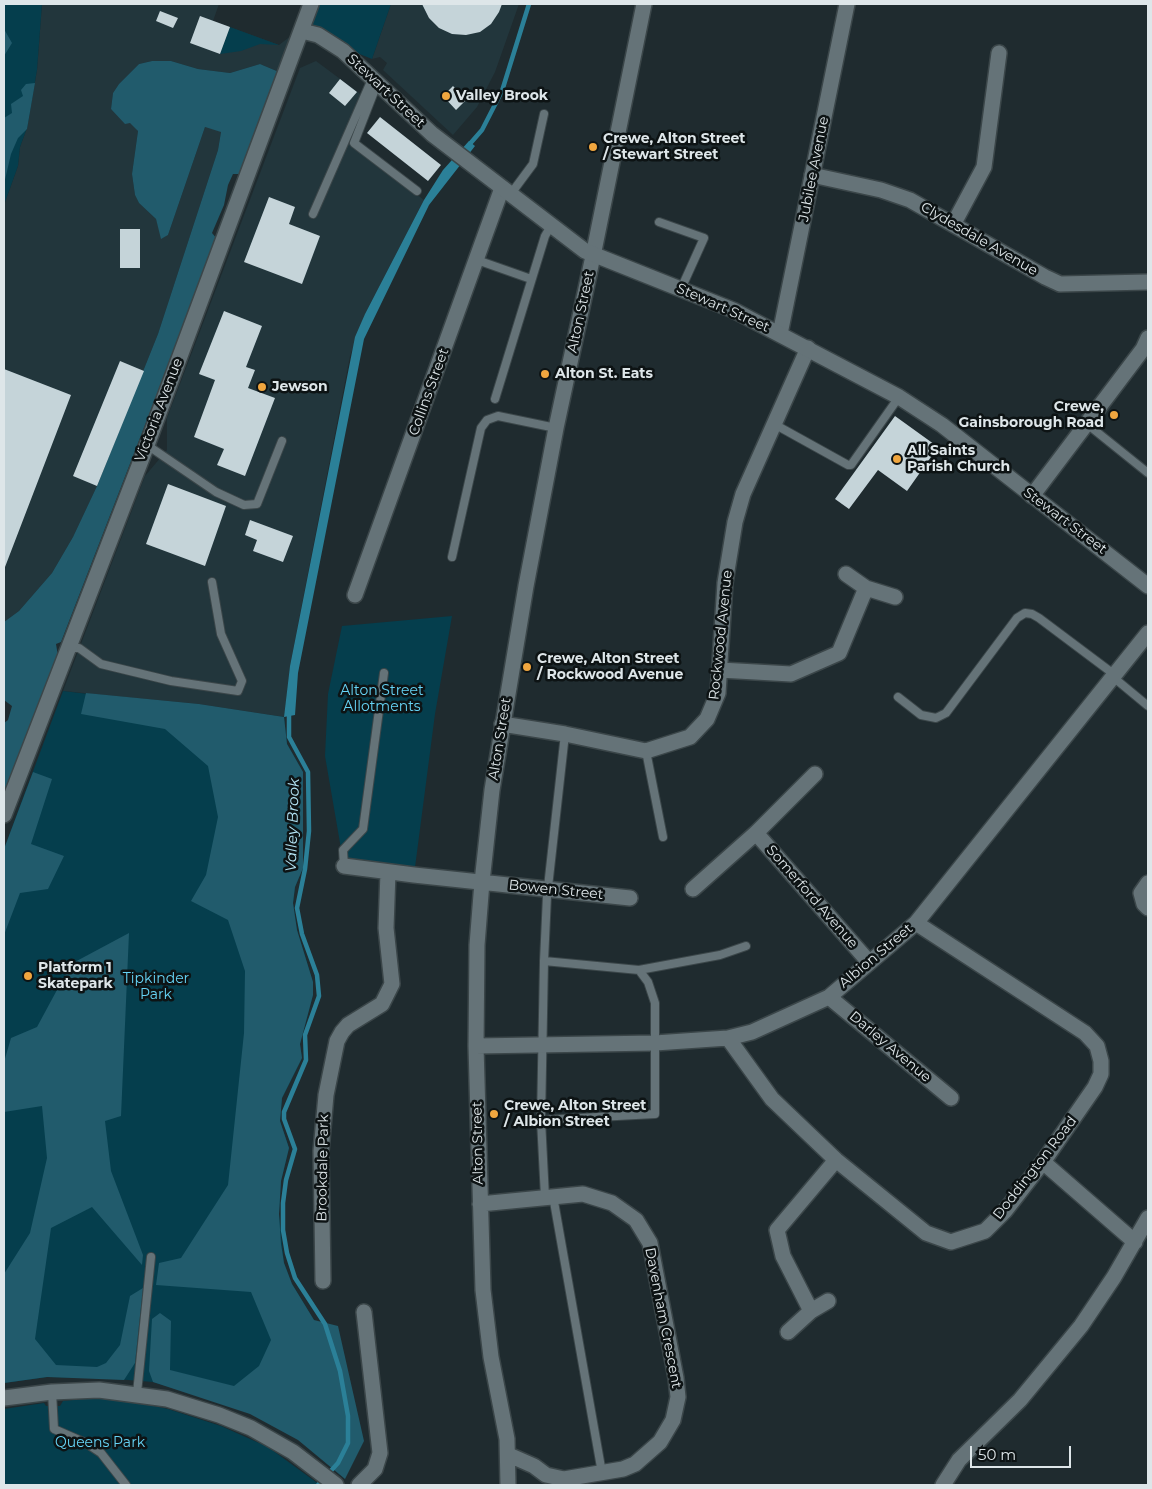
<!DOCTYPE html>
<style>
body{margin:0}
#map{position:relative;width:1152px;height:1489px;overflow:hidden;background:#1f2b2f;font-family:Montserrat,sans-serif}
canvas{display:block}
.frame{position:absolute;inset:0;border:5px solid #dee6e9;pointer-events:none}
.scale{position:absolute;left:970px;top:1446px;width:101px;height:22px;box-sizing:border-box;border:2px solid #dee6e9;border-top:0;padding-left:6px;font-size:15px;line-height:18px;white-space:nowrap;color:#dee6e9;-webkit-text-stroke:4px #0d1314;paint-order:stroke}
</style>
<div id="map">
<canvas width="1152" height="1489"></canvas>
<div class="frame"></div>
<div class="scale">50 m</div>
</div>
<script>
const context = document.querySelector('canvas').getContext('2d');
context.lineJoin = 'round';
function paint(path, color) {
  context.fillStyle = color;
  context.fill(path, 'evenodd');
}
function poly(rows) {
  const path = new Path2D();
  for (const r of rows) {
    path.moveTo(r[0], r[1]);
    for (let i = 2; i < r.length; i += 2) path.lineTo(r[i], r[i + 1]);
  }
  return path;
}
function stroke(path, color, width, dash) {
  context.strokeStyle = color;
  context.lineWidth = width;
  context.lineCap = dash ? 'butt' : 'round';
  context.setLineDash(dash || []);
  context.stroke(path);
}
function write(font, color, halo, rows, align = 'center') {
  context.font = font + ' Montserrat,sans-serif';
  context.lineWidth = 5;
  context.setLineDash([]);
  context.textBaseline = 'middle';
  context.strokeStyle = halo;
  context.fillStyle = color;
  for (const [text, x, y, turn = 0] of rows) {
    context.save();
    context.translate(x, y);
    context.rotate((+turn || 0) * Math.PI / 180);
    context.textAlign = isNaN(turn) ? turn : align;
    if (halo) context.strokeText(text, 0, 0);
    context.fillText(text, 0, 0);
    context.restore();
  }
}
paint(poly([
 [42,4,219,4,213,21,279,45,292,35,279,72,260,64,230,73,198,69,171,61,152,61,139,64,119,84,113,93,111,109,135,126,138,131,132,174,135,195,139,203,156,219,162,238,168,235,205,127,221,131,218,150,158,334,97,486,73,537,52,573,19,611,4,622,4,205,18,166,20,147,27,128,37,70],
 [391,4,519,4,495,72,477,107,453,135,383,70,387,63,380,57,372,59],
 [316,61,367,99,350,143,424,200,365,314,350,356,290,666,284,717,199,704,63,691,145,476,167,450,167,418,300,68]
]), '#22363c');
paint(poly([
 [4,4,42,4,37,70,27,128,20,147,18,166,4,205],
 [313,4,391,4,372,59,302,31],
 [230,27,279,45,260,44,241,51,220,54],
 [452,616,435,714,414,875,344,866,325,756,328,694,342,626],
 [63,691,284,717,287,744,303,772,303,868,295,887,293,903,297,930,313,982,313,995,300,1044,302,1058,282,1098,280,1121,289,1148,281,1181,279,1214,284,1263,292,1284,314,1320,228,1405,153,1382,103,1378,47,1377,4,1383,4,849],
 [83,1399,121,1399,168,1409,221,1426,268,1447,320,1485,4,1485,4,1409,44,1403,46,1406,60,1406,63,1401]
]), '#053e4d');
paint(poly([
 [4,29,12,43,4,56],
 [152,61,171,61,198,69,230,73,260,64,279,72,241,174,233,174,228,185,224,205,212,233,217,239,61,642,56,644,58,656,4,799,4,723,8,720,12,706,4,700,4,622,19,611,52,573,73,537,97,486,158,334,218,150,221,132,205,127,168,235,161,239,156,219,139,203,135,195,132,174,138,131,130,123,125,124,111,109,113,93,119,84,139,64],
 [35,83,27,129,18,138,11,154,4,184,4,118,12,113,11,104,23,96,21,90,26,84],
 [86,693,199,704,284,717,287,744,303,772,303,868,295,887,293,903,297,930,313,982,313,995,300,1044,302,1058,282,1098,281,1110,280,1121,289,1148,281,1181,279,1214,281,1244,284,1263,292,1284,314,1320,338,1326,364,1441,345,1479,298,1440,250,1414,153,1382,149,1371,152,1319,160,1313,171,1321,170,1370,234,1386,259,1366,271,1340,251,1292,156,1285,159,1263,181,1258,228,1185,244,1033,245,971,228,920,191,901,206,875,218,817,208,766,165,729,81,714],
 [33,772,52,779,31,844,64,856,48,889,20,893,4,935,4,849],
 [129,933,121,1116,105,1121,111,1171,143,1255,142,1265,92,1207,51,1228,35,1339,56,1365,97,1367,106,1363,120,1345,130,1296,143,1288,135,1363,124,1380,47,1377,4,1383,4,1274,30,1233,47,1158,42,1106,4,1112,4,1062,11,1038,37,1027,71,964]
]), '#215b6c');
paint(poly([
 [469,141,475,146,429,205,364,339,298,673,295,715,284,717,290,666,355,337,365,314,424,200,443,170]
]), '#2b8098');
stroke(poly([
 [468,146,482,130,502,91,529,4],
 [289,712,289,737,308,772,309,831,305,869,297,908,302,934,317,975,319,996,305,1035,306,1060,284,1112,284,1119,295,1149,286,1180,283,1203,283,1230,287,1253,295,1278,325,1324,340,1371,348,1416,348,1443,338,1463,318,1485]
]), '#2b8098', 4.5);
paint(poly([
 [422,4,502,4,499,12,491,24,480,32,466,35,452,34,439,28,429,18],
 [160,11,178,18,173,28,156,21],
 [200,16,230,27,220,54,190,43],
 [340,79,357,92,345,106,329,93],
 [453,86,466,100,456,110,443,96],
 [380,117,441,165,428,181,367,133],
 [269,197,295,207,289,224,320,236,302,284,244,262],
 [120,229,140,229,140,268,120,268],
 [224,311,262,326,246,367,255,370,248,388,275,398,245,476,217,465,224,449,194,437,215,380,199,374],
 [120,361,144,371,97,486,73,476],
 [4,369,71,395,5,567,4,567],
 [895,416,938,447,907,491,878,470,849,509,835,499],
 [168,484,226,506,205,566,146,544],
 [250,520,293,536,283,562,253,551,257,540,245,535]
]), '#c5d4d9');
const lane = poly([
 [377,84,354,143,417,191],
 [510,195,533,164,544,114],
 [313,214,372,79],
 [659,222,704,238,681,289],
 [477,260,531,279],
 [495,399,545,236,551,226],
 [774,424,848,465,851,465,899,397],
 [1087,424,1148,473],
 [147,445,216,492,244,505,257,504,282,441],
 [452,557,481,428,487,420,498,416,556,428],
 [68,648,79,648,101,664,171,681,238,691,242,681,221,634,212,582],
 [1113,677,1148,706],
 [898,697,921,715,936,718,946,713,1017,618,1025,613,1032,614,1039,618,1115,675],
 [646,751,663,837],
 [344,866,343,850,363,829,384,673],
 [639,970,720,955,746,946],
 [541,1120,655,1114,655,1003,648,982,639,970,544,961],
 [553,1196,602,1473],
 [545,1197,541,1120,544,961,547,896,565,734],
 [52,1392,54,1429,86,1443,101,1453,126,1485],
 [137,1393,151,1257]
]);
const street = poly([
 [812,175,881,190,910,200,1045,277,1060,284,1148,282],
 [954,223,984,167,999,53],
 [780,334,847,4],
 [1032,496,1143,349,1148,338],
 [846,574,866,588,895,597],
 [355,595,502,188],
 [720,670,791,674,839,653,866,588],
 [502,724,565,734,646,751,690,737,707,719,718,693,725,583,735,522,743,494,808,348],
 [756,833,868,961],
 [344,866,414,875,630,898],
 [1148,883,1141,893,1144,904,1148,908],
 [693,889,756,833,815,774],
 [829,997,951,1098],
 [728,1038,772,1099,836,1160,926,1233,951,1242,985,1231,1005,1211,1043,1162,1095,1087,1101,1074,1101,1061,1097,1046,1085,1033,916,923],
 [476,1046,655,1043,728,1038,752,1032,829,997,916,923,1148,633],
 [1043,1162,1135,1242],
 [480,1204,583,1194,612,1203,636,1220,650,1243,676,1378,678,1397,673,1420,660,1442,635,1464,623,1469,564,1479,546,1475,534,1466,509,1455],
 [323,1281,321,1151,326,1095,337,1041,342,1032,348,1025,382,1004,392,984,386,928,388,872],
 [828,1301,811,1311,783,1256,777,1230,836,1160],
 [788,1332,811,1311],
 [359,1485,375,1469,380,1453,364,1312],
 [508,1485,507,1439,491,1357,483,1290,476,1046,477,945,482,882,492,790,526,586,556,428,593,256,644,4],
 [943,1485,959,1460,1020,1400,1081,1326,1114,1277,1148,1218]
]);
const secondary = poly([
 [302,31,318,35,343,51,432,134,585,251,733,310,899,397,942,425,1148,586],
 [4,815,147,445,311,4],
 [4,1398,52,1392,99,1390,167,1399,219,1415,251,1428,293,1452,336,1485]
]);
stroke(lane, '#3b4649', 10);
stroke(street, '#3b4649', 18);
stroke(secondary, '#3b4649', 18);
stroke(lane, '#657378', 8);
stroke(street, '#657378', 15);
stroke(secondary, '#657378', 15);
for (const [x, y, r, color] of [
 [446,96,5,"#f0a63f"],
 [593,147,5,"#f0a63f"],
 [545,374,5,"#f0a63f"],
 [262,387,5,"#f0a63f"],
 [1114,415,5,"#f0a63f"],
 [897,459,5,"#f0a63f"],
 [527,667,5,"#f0a63f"],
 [28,976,5,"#f0a63f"],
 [494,1114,5,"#f0a63f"]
]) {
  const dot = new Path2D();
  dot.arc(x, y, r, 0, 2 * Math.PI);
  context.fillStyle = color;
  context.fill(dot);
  stroke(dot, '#0d1314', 2);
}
write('14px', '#dee6e9', '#0d1314', [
 ["Stewart Street",386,91,43],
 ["Jubilee Avenue",814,169,-79],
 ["Clydesdale Avenue",979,239,30],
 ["Stewart Street",723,308,24],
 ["Alton Street",581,312,-78],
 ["Collins Street",429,392,-70],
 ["Victoria Avenue",159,410,-69],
 ["Stewart Street",1065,521,37],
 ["Rockwood Avenue",721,635,-84],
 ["Alton Street",500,739,-81],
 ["Bowen Street",556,890,6],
 ["Somerford Avenue",812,897,49],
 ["Albion Street",876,956,-40],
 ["Darley Avenue",890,1047,40],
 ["Alton Street",478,1143,-91],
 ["Brookdale Park",323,1168,-89],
 ["Doddington Road",1035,1168,-52],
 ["Davenham Crescent",663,1318,79]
]);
write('bold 14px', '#dee6e9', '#0d1314', [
 ["Valley Brook",456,96],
 ["Crewe, Alton Street",603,139],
 ["/ Stewart Street",603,155],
 ["Alton St. Eats",555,374],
 ["Jewson",272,387],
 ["Crewe,",1104,407,"right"],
 ["Gainsborough Road",1104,423,"right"],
 ["All Saints",907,451],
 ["Parish Church",907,467],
 ["Crewe, Alton Street",537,659],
 ["/ Rockwood Avenue",537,675],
 ["Platform 1",38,968],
 ["Skatepark",38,984],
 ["Crewe, Alton Street",504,1106],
 ["/ Albion Street",504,1122]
], 'left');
write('14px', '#66d4f6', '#0d1314', [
 ["Alton Street",382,691],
 ["Allotments",382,707],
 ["Tipkinder",156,979],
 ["Park",156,995],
 ["Queens Park",100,1443]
]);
write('italic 15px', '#b4e5f6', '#0d1314', [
 ["Valley Brook",293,825,-88]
]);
</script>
